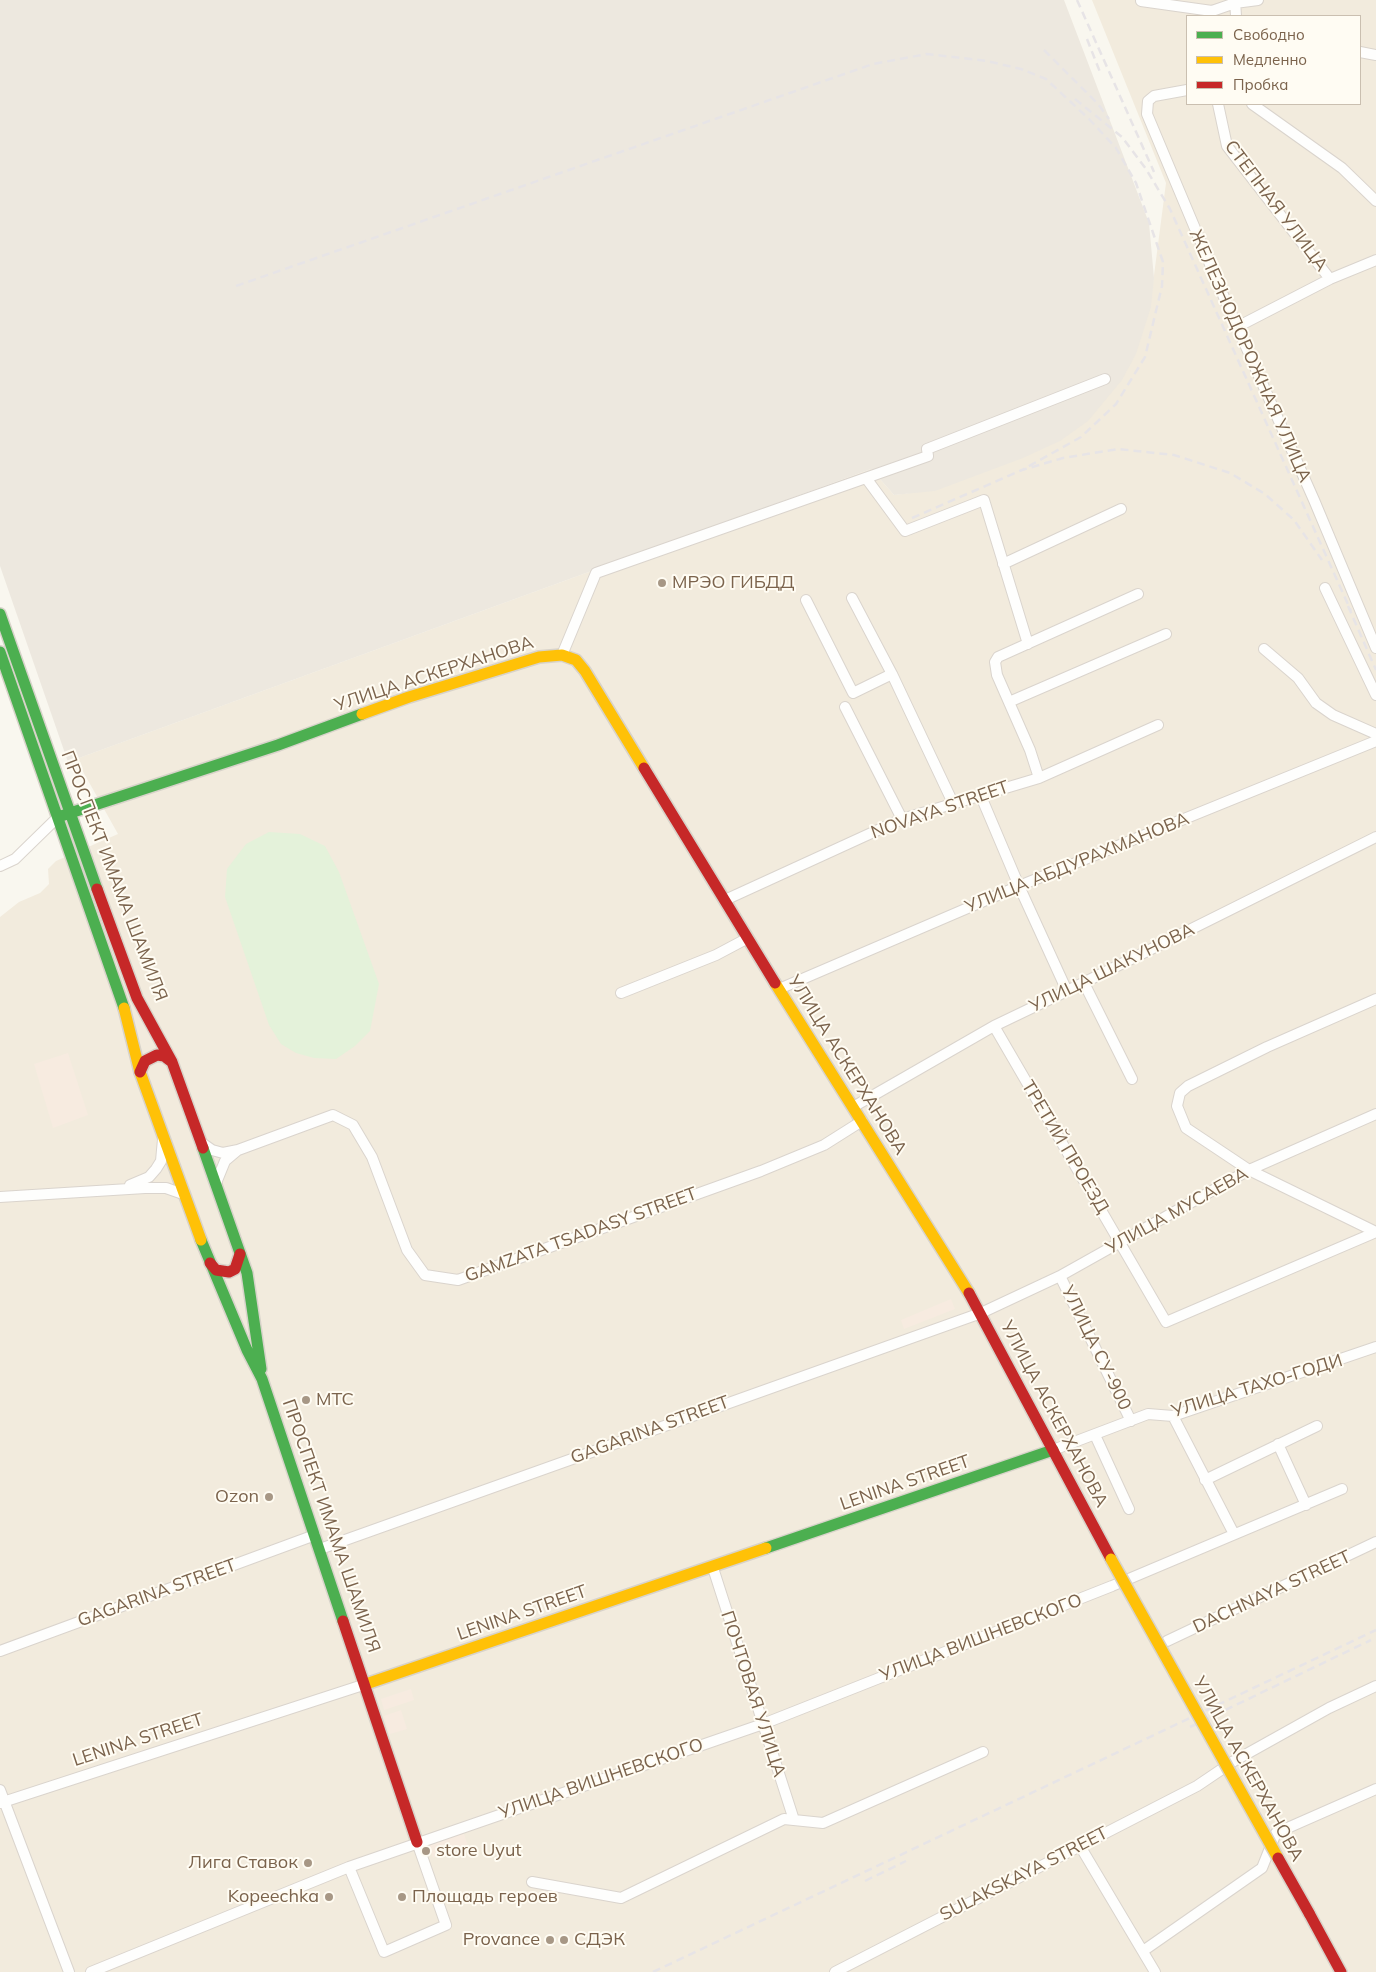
<!DOCTYPE html>
<meta charset="utf-8">
<style>
body{margin:0}
#map{position:relative;width:1376px;height:1972px;overflow:hidden;background:#f9f7ef;font-family:Mulish,sans-serif}
canvas{display:block}
.legend{position:absolute;left:1186px;top:15px;width:175px;height:90px;box-sizing:border-box;background:#fffcf3;border:1px solid #cabfb0;margin:0;padding:6px 9px;list-style:none;font-size:15px;color:#7b634c}
.legend li{display:flex;align-items:center;gap:10px;height:25px}
.legend b{width:25px;border:1px solid #cabfb0}
</style>
<div id="map">
<canvas width="1376" height="1972"></canvas>
<ul class="legend">
<li><b style="height:6px;background:#4caf50"></b>Свободно</li>
<li><b style="height:6px;background:#ffc107"></b>Медленно</li>
<li><b style="height:6px;background:#c62828"></b>Пробка</li>
</ul>
</div>
<script>
const context = document.querySelector('canvas').getContext('2d');
context.lineJoin = 'round';
function paint(path, color) {
  context.fillStyle = color;
  context.fill(path, 'evenodd');
}
function poly(rows) {
  const path = new Path2D();
  for (const r of rows) {
    path.moveTo(r[0], r[1]);
    for (let i = 2; i < r.length; i += 2) path.lineTo(r[i], r[i + 1]);
  }
  return path;
}
function stroke(path, color, width, dash) {
  context.strokeStyle = color;
  context.lineWidth = width;
  context.lineCap = dash ? 'butt' : 'round';
  context.setLineDash(dash || []);
  context.stroke(path);
}
function write(font, color, halo, rows, align = 'center') {
  context.font = font + ' Mulish,sans-serif';
  context.lineWidth = 4;
  context.setLineDash([]);
  context.textBaseline = 'middle';
  context.strokeStyle = halo;
  context.fillStyle = color;
  for (const [text, x, y, turn = 0] of rows) {
    context.save();
    context.translate(x, y);
    context.rotate((+turn || 0) * Math.PI / 180);
    context.textAlign = isNaN(turn) ? turn : align;
    if (halo) context.strokeText(text, 0, 0);
    context.fillText(text, 0, 0);
    context.restore();
  }
}
paint(poly([
 [1092,0,1376,0,1376,1972,0,1972,0,917,19,902,40,893,49,884,48,869,56,861,118,834,76,759,871,469,894,495,926,491,1023,457,1150,306,1166,183],
 [1187,16,1360,16,1360,104,1187,104]
]), '#f2ebdd');
paint(poly([
 [68,1053,88,1115,53,1128,34,1064],
 [951,1299,955,1309,904,1329,901,1320],
 [411,1689,414,1700,384,1710,381,1699],
 [401,1710,407,1729,390,1734,384,1716],
 [463,1831,468,1846,433,1858,428,1843]
]), '#f7ebe0');
paint(poly([
 [0,0,1064,0,1149,223,1154,278,1151,307,1136,354,1122,380,1088,421,1060,441,1023,458,935,491,894,495,871,469,68,762,0,566]
]), '#ede8df');
paint(poly([
 [269,832,300,834,325,846,339,872,379,984,370,1031,355,1046,336,1059,314,1058,296,1053,281,1044,269,1025,225,897,227,869,246,844]
]), '#e4f2da');
const street = poly([
 [1235,0,1236,16],
 [1141,1,1212,11,1235,3,1258,0],
 [1360,52,1376,55],
 [1187,90,1154,96,1148,101,1147,114,1220,288,1314,500,1376,648],
 [1218,104,1227,146,1330,279],
 [1252,104,1342,168,1376,201],
 [1237,327,1330,279,1376,260],
 [866,478,905,531,984,500,1028,644],
 [1003,564,1121,509],
 [1325,588,1376,695],
 [852,598,892,674,953,803],
 [806,600,853,693,892,674],
 [1264,649,1298,678,1316,703,1333,715,1376,734],
 [562,655,596,573,928,456,927,449,1105,379],
 [1009,702,1166,634],
 [845,707,902,819],
 [1039,778,1030,750,997,675,995,662,998,657,1138,594],
 [980,794,1019,886,1067,991],
 [0,866,15,859,58,817],
 [725,900,902,819,1039,778,1158,725],
 [1084,983,1132,1079],
 [779,989,1019,886,1376,741],
 [621,993,716,955,748,938],
 [1376,999,1267,1047,1188,1086,1180,1093,1177,1106,1186,1128,1249,1170,1376,1232],
 [994,1026,1166,1322,1376,1232],
 [853,1107,994,1026,1067,991,1376,837],
 [202,1143,212,1150,223,1153,238,1150,333,1115,353,1125,372,1157,407,1250,425,1275,458,1280,761,1171,824,1145,862,1121],
 [216,1183,225,1161,238,1150],
 [130,1185,149,1177,156,1169,161,1161,163,1139],
 [0,1197,145,1188,166,1188,183,1194],
 [1060,1276,1131,1421],
 [1173,1416,1234,1534],
 [1095,1435,1129,1509],
 [1278,1444,1306,1505],
 [1053,1450,1148,1414,1173,1416,1376,1347],
 [1205,1480,1317,1426],
 [320,1549,981,1313,1060,1276,1249,1170,1376,1114],
 [713,1568,794,1820],
 [1167,1641,1376,1542],
 [0,1651,315,1535],
 [0,1790,69,1972],
 [0,1803,366,1684],
 [1080,1846,1155,1972],
 [349,1867,384,1952,446,1925,417,1842],
 [532,1882,621,1898,784,1819,823,1823,983,1752],
 [1143,1951,1262,1868,1276,1833,1376,1789],
 [91,1972,349,1867,763,1724,1112,1586,1342,1489],
 [835,1972,1197,1786,1234,1761,1329,1708,1376,1686]
]);
const fast = poly([
 [0,614,97,889],
 [0,652,124,1008],
 [58,817,278,745,362,714],
 [203,1148,247,1273,261,1369],
 [201,1240,247,1350,262,1379,343,1621],
 [766,1548,1053,1450]
]);
const slow = poly([
 [362,714,409,697,539,657,562,655,576,660,585,671,644,768],
 [775,983,969,1293],
 [124,1008,140,1072,201,1240],
 [366,1684,766,1548]
]);
const jam = poly([
 [644,768,775,983],
 [97,889,137,998,172,1062,203,1148],
 [140,1072,145,1061,157,1055,164,1056,172,1062],
 [210,1263,216,1270,229,1272,235,1269,240,1254],
 [969,1293,1111,1559],
 [343,1621,417,1842],
 [1309,1913,1341,1972]
]);
stroke(street, '#dad4cd', 12);
stroke(fast, '#d8d3ca', 14);
stroke(slow, '#d8d3ca', 14);
stroke(jam, '#d8d3ca', 14);
stroke(street, '#fefefd', 10);
stroke(fast, '#4caf50', 11);
stroke(slow, '#ffc107', 11);
stroke(jam, '#c62828', 11);
stroke(poly([
 [1077,0,1154,172],
 [1087,39,1100,72],
 [1044,50,1098,104,1109,119],
 [1075,99,1122,137,1146,169,1170,209,1351,611],
 [236,286,873,64,927,54,987,61,1021,69,1046,79,1089,119,1116,148,1136,183,1163,262,1162,286,1145,357,1116,404,1081,437,1022,470],
 [912,518,1022,470,1063,458,1118,449,1174,455,1230,473,1265,494,1294,520,1322,560],
 [1348,606,1376,670],
 [1190,1727,1371,1640],
 [865,1881,906,1861],
 [653,1972,1376,1630]
]), '#e7e4e6', 2.5, [8, 5]);
const slowBridge = poly([
 [1111,1559,1278,1858]
]);
const jamBridge = poly([
 [1278,1858,1309,1913]
]);
stroke(slowBridge, '#d8d3ca', 14, []);
stroke(jamBridge, '#d8d3ca', 14, []);
stroke(slowBridge, '#ffc107', 11);
stroke(jamBridge, '#c62828', 11);
for (const [x, y, r, color] of [
 [662,583,5,"#a79785"],
 [306,1400,5,"#a79785"],
 [269,1497,5,"#a79785"],
 [426,1851,5,"#a79785"],
 [308,1863,5,"#a79785"],
 [329,1897,5,"#a79785"],
 [402,1897,5,"#a79785"],
 [550,1940,5,"#a79785"],
 [564,1940,5,"#a79785"]
]) {
  const dot = new Path2D();
  dot.arc(x, y, r, 0, 2 * Math.PI);
  context.fillStyle = color;
  context.fill(dot);
  stroke(dot, '#fffcf3', 2);
}
write('18px', '#7b634c', '#fffcf3', [
 ["СТЕПНАЯ УЛИЦА",1276,206,53],
 ["ЖЕЛЕЗНОДОРОЖНАЯ УЛИЦА",1250,356,66],
 ["УЛИЦА АСКЕРХАНОВА",434,674,-18],
 ["NOVAYA STREET",940,810,-19],
 ["УЛИЦА АБДУРАХМАНОВА",1077,863,-22],
 ["ПРОСПЕКТ ИМАМА ШАМИЛЯ",114,876,69],
 ["УЛИЦА ШАКУНОВА",1112,968,-26],
 ["УЛИЦА АСКЕРХАНОВА",847,1065,58],
 ["ТРЕТИЙ ПРОЕЗД",1065,1147,59],
 ["УЛИЦА МУСАЕВА",1177,1211,-29],
 ["GAMZATA TSADASY STREET",581,1235,-20],
 ["УЛИЦА СУ-900",1096,1348,64],
 ["УЛИЦА ТАХО-ГОДИ",1257,1386,-17],
 ["УЛИЦА АСКЕРХАНОВА",1054,1414,62],
 ["GAGARINA STREET",650,1430,-20],
 ["LENINA STREET",905,1483,-19],
 ["ПРОСПЕКТ ИМАМА ШАМИЛЯ",331,1526,71],
 ["DACHNAYA STREET",1272,1592,-25],
 ["GAGARINA STREET",157,1593,-20],
 ["LENINA STREET",522,1613,-19],
 ["УЛИЦА ВИШНЕВСКОГО",981,1638,-21],
 ["ПОЧТОВАЯ УЛИЦА",753,1694,72],
 ["LENINA STREET",138,1740,-18],
 ["УЛИЦА АСКЕРХАНОВА",1248,1769,61],
 ["УЛИЦА ВИШНЕВСКОГО",601,1779,-19],
 ["SULAKSKAYA STREET",1024,1874,-27]
]);
write('18px', '#7b634c', '#fffcf3', [
 ["МРЭО ГИБДД",672,583],
 ["МТС",316,1400],
 ["Ozon",259,1497,"right"],
 ["store Uyut",436,1851],
 ["Лига Ставок",298,1863,"right"],
 ["Kopeechka",319,1897,"right"],
 ["Площадь героев",412,1897],
 ["Provance",540,1940,"right"],
 ["СДЭК",574,1940]
], 'left');
</script>
